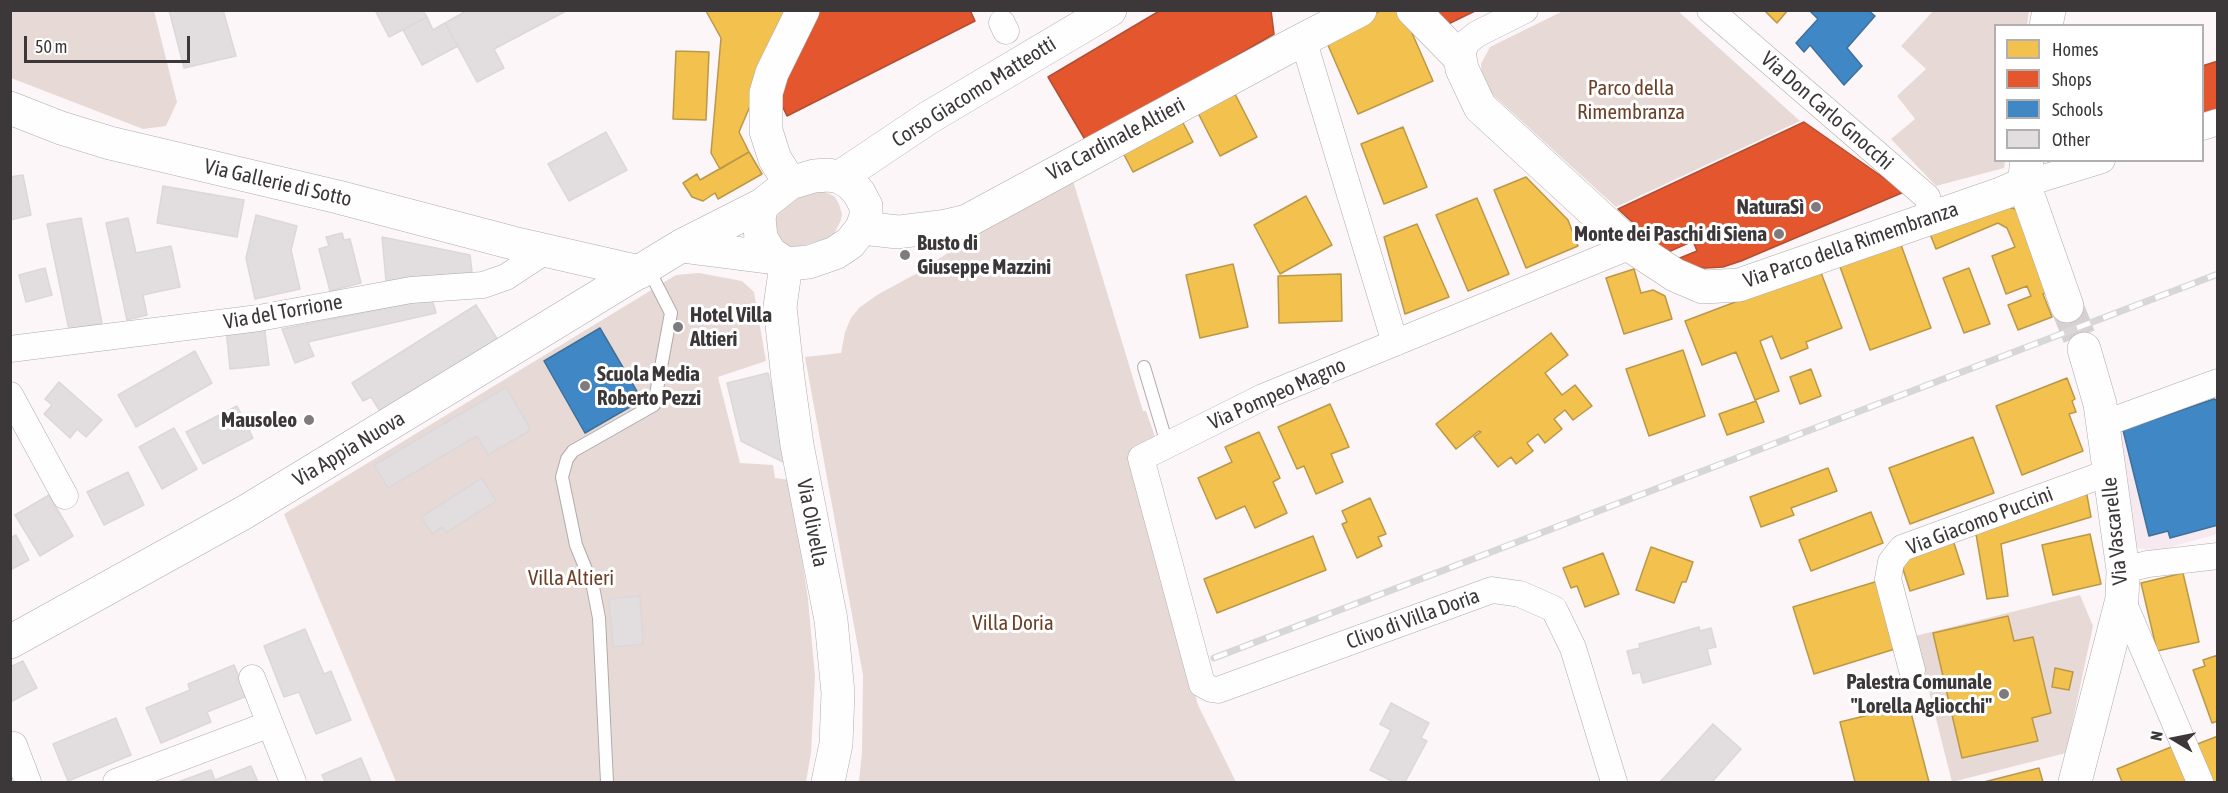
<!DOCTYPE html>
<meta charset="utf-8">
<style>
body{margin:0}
#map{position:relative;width:2228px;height:793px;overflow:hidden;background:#fcf6f9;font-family:"Asap Condensed",sans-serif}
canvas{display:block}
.frame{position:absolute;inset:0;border:12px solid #3c383a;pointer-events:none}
.legend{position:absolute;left:1994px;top:24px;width:210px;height:138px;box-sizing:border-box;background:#fff;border:2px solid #b1afb0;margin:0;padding:8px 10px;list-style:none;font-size:18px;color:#3c383a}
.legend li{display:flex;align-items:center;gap:12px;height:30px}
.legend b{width:30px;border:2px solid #b1afb0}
.north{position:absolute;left:2144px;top:709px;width:60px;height:60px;-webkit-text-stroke:4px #fff;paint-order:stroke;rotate:280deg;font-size:16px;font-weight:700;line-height:24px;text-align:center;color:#3c383a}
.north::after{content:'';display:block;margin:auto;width:21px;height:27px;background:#3c383a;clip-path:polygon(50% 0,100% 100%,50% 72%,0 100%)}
.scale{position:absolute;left:24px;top:36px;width:166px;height:27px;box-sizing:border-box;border:3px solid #3c383a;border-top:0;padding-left:8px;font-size:18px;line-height:21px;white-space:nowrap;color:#3c383a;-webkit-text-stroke:4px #fff;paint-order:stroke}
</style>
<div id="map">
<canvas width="2228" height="793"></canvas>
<div class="frame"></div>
<ul class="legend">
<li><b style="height:16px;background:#f2c14e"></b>Homes</li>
<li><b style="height:16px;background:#e4572e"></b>Shops</li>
<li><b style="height:16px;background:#3f88c5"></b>Schools</li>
<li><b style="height:16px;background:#e2dddf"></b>Other</li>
</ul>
<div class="north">N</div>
<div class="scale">50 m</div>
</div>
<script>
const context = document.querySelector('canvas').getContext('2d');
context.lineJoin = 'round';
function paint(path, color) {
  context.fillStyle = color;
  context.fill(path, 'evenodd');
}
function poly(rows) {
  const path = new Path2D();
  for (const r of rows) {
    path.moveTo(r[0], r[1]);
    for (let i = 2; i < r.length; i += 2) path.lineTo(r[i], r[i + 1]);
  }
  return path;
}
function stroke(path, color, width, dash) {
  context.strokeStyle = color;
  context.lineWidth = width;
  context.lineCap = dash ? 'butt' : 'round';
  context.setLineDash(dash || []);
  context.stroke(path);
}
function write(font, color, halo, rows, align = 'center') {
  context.font = font + ' "Asap Condensed",sans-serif';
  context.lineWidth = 6;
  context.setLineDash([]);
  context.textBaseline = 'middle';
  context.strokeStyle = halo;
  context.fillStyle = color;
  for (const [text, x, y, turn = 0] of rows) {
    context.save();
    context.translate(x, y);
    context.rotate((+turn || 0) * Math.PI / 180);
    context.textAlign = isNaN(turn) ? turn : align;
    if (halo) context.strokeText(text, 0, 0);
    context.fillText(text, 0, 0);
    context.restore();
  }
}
paint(poly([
 [2212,394,2217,396,2217,534,2156,551,2136,548,2112,433]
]), '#f6e9f0');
paint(poly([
 [10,11,154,11,177,102,166,126,143,129,11,78],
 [1563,11,1678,11,1800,121,1616,207,1493,95,1482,83,1481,64,1490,47],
 [1933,11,2029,11,2027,25,1996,26,1996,160,2005,161,2004,168,1936,186,1891,139,1915,119,1897,96,1926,69,1901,46],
 [1071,174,1143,411,1146,411,1158,445,1131,457,1198,705,1236,782,859,782,862,752,863,675,805,357,841,353,845,332,851,318,859,308,877,295,921,271,1028,199],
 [805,192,825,192,834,196,839,204,842,214,841,220,834,234,828,238,798,247,786,247,775,236,775,219,779,213],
 [699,273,742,281,754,292,766,361,718,377,740,463,773,465,775,478,790,480,808,599,815,676,811,753,806,782,396,782,284,514,676,275],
 [2080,595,2093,626,2066,753,1952,782,1915,636]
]), '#e7dad6');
const homes = poly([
 [791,10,739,132,749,152,720,169,711,153,721,38,706,11,791,10],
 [1382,10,1402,10,1433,81,1358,114,1324,36,1382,10],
 [1764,10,1788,10,1777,23,1764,10],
 [676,51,709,52,706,120,673,119,676,51],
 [1235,94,1257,137,1220,156,1198,113,1235,94],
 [1180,117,1193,142,1133,172,1120,147,1180,117],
 [1403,127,1427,187,1384,204,1361,144,1403,127],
 [749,152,762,174,718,199,715,193,703,201,692,197,683,183,697,174,700,180,749,152],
 [1526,177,1568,220,1578,246,1526,268,1494,190,1526,177],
 [1306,196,1332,245,1280,274,1254,225,1306,196],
 [1477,198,1509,274,1468,291,1436,215,1477,198],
 [2000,205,2019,210,2050,291,2043,294,2052,317,2018,330,2008,305,2031,296,2027,286,2006,294,1992,256,2015,247,2007,228,1998,223,1936,249,1930,234,2000,205],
 [1417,224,1449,297,1405,314,1384,237,1417,224],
 [1900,242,1931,328,1870,350,1839,264,1900,242],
 [1233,264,1248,327,1200,338,1186,275,1233,264],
 [1969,268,1990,324,1964,333,1943,278,1969,268],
 [1634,269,1641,293,1653,290,1665,296,1672,319,1624,334,1606,278,1634,269],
 [1820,270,1842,328,1806,342,1808,348,1781,359,1772,336,1760,341,1779,391,1755,400,1736,352,1702,365,1685,321,1820,270],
 [1341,274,1342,321,1279,323,1278,276,1341,274],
 [1551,333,1568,355,1545,373,1562,395,1575,385,1592,406,1573,420,1565,410,1554,419,1562,429,1545,443,1538,434,1527,443,1533,451,1516,464,1511,457,1498,467,1474,437,1481,432,1479,431,1456,449,1436,424,1551,333],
 [1683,350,1705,416,1649,436,1626,369,1683,350],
 [1811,369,1821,396,1800,404,1790,377,1811,369],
 [2067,378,2075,399,2072,401,2076,412,2069,414,2083,451,2022,475,1996,406,2067,378],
 [1756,401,1764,422,1727,435,1719,414,1756,401],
 [1330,404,1349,447,1331,454,1343,482,1316,494,1304,466,1297,469,1278,427,1330,404],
 [1259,432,1280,478,1273,482,1287,513,1255,528,1245,506,1216,519,1198,478,1232,462,1225,447,1259,432],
 [1973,437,1994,493,1910,524,1889,468,1973,437],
 [1828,468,1837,491,1791,508,1794,515,1761,527,1750,497,1828,468],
 [2086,490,2091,517,2001,544,2008,596,1987,599,1976,534,2086,490],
 [1370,498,1386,534,1378,537,1382,546,1357,558,1342,524,1347,522,1342,511,1370,498],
 [1871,512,1883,543,1811,571,1799,540,1871,512],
 [2090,534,2101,584,2053,595,2042,545,2090,534],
 [1313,536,1326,570,1217,613,1204,579,1313,536],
 [1952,537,1964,574,1910,591,1902,566,1910,551,1952,537],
 [1651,547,1693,562,1686,582,1682,582,1674,603,1636,590,1651,547],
 [1603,553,1619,594,1585,607,1577,586,1571,588,1563,568,1603,553],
 [2183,573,2199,642,2157,651,2141,583,2183,573],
 [1878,581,1895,649,1814,674,1793,607,1878,581],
 [2008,616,2014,641,2033,637,2051,713,2032,718,2038,741,1962,758,1933,633,2008,616],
 [2218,655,2218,721,2212,723,2193,670,2205,666,2203,660,2218,655],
 [2055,668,2073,672,2069,690,2052,687,2055,668],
 [1909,705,1929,782,1855,782,1840,722,1909,705],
 [2218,736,2218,782,2210,782,2195,745,2218,736],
 [2176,745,2190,780,2182,782,2122,782,2117,769,2176,745],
 [2039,768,2043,782,1984,782,2039,768]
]);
paint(homes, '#f2c14e');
stroke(homes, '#bb9848', 1.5);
const shops = poly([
 [817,10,970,10,975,21,787,116,777,95,817,10],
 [1161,10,1271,10,1274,34,1087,143,1048,77,1161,10],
 [1432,10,1477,10,1440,28,1432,10],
 [2218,61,2218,111,2202,116,2202,66,2218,61],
 [1804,122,1904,192,1741,261,1723,267,1705,268,1687,266,1675,260,1697,251,1693,241,1666,253,1618,209,1804,122]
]);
paint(shops, '#e4572e');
stroke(shops, '#b24e32', 1.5);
const schools = poly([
 [1809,10,1868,10,1875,16,1847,48,1862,66,1844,85,1810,45,1804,52,1796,43,1818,19,1809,10],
 [600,328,642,400,585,433,544,361,600,328],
 [2214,399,2218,401,2218,525,2170,538,2168,531,2149,536,2123,430,2214,399]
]);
paint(schools, '#3f88c5');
stroke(schools, '#3e709b', 1.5);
const building = poly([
 [169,10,223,10,236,56,184,68,169,10],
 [375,10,423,10,427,17,389,37,375,10],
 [468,10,568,10,494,49,504,68,477,82,445,23,468,10],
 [427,17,433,30,445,23,458,46,422,65,403,30,427,17],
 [606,132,627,170,569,201,548,164,606,132],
 [23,175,31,215,10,220,10,177,23,175],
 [163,186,244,200,237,237,157,223,163,186],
 [256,215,297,226,291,250,300,289,255,299,246,258,256,215],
 [81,218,102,323,69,330,47,224,81,218],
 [128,218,136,253,171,246,180,287,143,295,147,315,127,320,106,223,128,218],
 [342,233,344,240,350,239,361,283,330,291,319,249,329,246,326,237,342,233],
 [382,237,470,255,472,272,386,281,382,237],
 [45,268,52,295,26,302,19,275,45,268],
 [432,299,436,313,308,342,314,356,295,363,282,329,432,299],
 [476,305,501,345,385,419,371,397,363,401,352,383,476,305],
 [264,324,269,365,230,369,226,328,264,324],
 [195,351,212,383,136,427,118,395,195,351],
 [768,373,789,465,741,441,727,383,768,373],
 [59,382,102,420,86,437,77,429,70,438,44,414,52,405,45,399,59,382],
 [506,387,531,430,488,455,477,436,388,488,374,465,506,387],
 [237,406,253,438,203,464,186,432,237,406],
 [174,428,197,469,162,489,139,447,174,428],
 [128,472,144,505,104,525,87,492,128,472],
 [482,478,496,501,446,533,443,527,432,534,421,517,482,478],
 [49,495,73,536,40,556,15,515,49,495],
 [16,535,29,560,10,570,10,538,16,535],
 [640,596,643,644,613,647,609,599,640,596],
 [1699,627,1700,631,1711,628,1716,647,1707,649,1711,664,1643,683,1640,672,1633,674,1627,651,1640,648,1639,644,1699,627],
 [305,629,324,674,331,671,351,720,316,734,299,692,284,697,264,646,305,629],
 [23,661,37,688,10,702,10,667,23,661],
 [234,665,247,696,207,712,211,722,161,743,146,708,190,690,188,684,234,665],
 [1391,703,1429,723,1421,738,1427,741,1405,782,1394,782,1370,770,1391,730,1380,724,1391,703],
 [116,718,131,755,68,781,53,744,116,718],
 [1713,724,1741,749,1712,782,1660,782,1713,724],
 [361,758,371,782,325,782,322,775,361,758],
 [251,766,258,782,178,782,211,770,215,780,251,766]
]);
paint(building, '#e2dddf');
stroke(building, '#dcd7d9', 1.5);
stroke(poly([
 [2067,306,2084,349]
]), '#d6d0d3', 33, [33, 16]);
const lane = poly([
 [1144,367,1167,444],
 [607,782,599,618,593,587,576,545,562,477,567,459,573,451,654,405,671,313,648,268]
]);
const street = poly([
 [1710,10,1927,197,1933,217],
 [1002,23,1006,31],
 [1303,39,1395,343],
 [1460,58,1467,42,1477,34,1525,10],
 [2202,127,2218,122],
 [2024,184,2102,160],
 [10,349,259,318,411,290,483,285,506,277,547,250],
 [10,395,65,496],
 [2103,424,2218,382],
 [2123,570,2148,564,2218,556],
 [2122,599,2200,782],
 [1912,670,1888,579,1891,562,1902,548,2110,472],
 [252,678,293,782],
 [14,745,28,782],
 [116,782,270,724],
 [1614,782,1573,648,1554,609,1520,594,1492,590,1218,690,1211,689,1202,684,1141,458,1263,397,1631,246]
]);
const secondary = poly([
 [10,108,61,128,110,143,338,197,513,243,640,272],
 [790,183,775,159,766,131,766,93,772,73,803,10],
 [2024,184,2067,306],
 [786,264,780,307,788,379,797,445,831,620,838,693,836,744,828,782],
 [2075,782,2122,599,2123,570,2100,404,2084,349]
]);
const primary = poly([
 [1413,10,1460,58,1462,69,1480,107,1631,246,1675,275,1703,287,1739,285,2003,193,2024,184,2027,160],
 [2046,26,2049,10],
 [840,177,928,118,1110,10],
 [862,228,898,232,946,226,967,221,1281,51,1360,10],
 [681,246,775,258],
 [10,642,245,512,681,246,762,205,790,183,814,176,828,175,840,177,851,184,859,193,866,206,866,216,862,228,850,243,835,253,809,262,786,264,770,253,761,238,759,218,762,205]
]);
stroke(lane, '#afabad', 14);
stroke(street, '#afabad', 27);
stroke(secondary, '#afabad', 34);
stroke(primary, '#afabad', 34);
stroke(lane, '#fffefe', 12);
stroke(street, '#fffefe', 26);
stroke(secondary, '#fffefe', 33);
stroke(primary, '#fffefe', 33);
const rail = poly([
 [1214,658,2218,274]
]);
stroke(rail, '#d8d7d8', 7);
stroke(rail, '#fff', 4.5, [14]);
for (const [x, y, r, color] of [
 [1816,207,6,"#7f7a7d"],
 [1779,234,6,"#7f7a7d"],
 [905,255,6,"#7f7a7d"],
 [678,327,6,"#7f7a7d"],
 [585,386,6,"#7f7a7d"],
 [309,420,6,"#7f7a7d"],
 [2004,694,6,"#7f7a7d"]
]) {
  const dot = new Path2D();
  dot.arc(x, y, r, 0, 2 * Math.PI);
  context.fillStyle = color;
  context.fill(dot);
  stroke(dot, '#fff', 2);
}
write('21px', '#6d4129', '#fff', [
 ["Parco della",1631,88],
 ["Rimembranza",1631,112],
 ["Villa Altieri",571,578],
 ["Villa Doria",1013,623]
]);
write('21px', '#3c383a', '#fff', [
 ["Corso Giacomo Matteotti",974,92,-32],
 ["Via Don Carlo Gnocchi",1827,111,41],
 ["Via Cardinale Altieri",1116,139,-28],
 ["Via Gallerie di Sotto",278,183,13],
 ["Via Parco della Rimembranza",1851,245,-19],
 ["Via del Torrione",283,312,-10],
 ["Via Pompeo Magno",1277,394,-24],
 ["Via Appia Nuova",349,449,-31],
 ["Via Giacomo Puccini",1980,521,-21],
 ["Via Olivella",812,523,79],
 ["Via Vascarelle",2115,531,-96],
 ["Clivo di Villa Doria",1413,619,-20]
]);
write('bold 21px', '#3c383a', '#fff', [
 ["NaturaSì",1804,207],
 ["Monte dei Paschi di Siena",1767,234],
 ["Busto di",917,243,"left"],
 ["Giuseppe Mazzini",917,267,"left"],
 ["Hotel Villa",690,315,"left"],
 ["Altieri",690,339,"left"],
 ["Scuola Media",597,374,"left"],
 ["Roberto Pezzi",597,398,"left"],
 ["Mausoleo",297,420],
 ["Palestra Comunale",1992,682],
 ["\"Lorella Agliocchi\"",1992,706]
], 'right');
</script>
